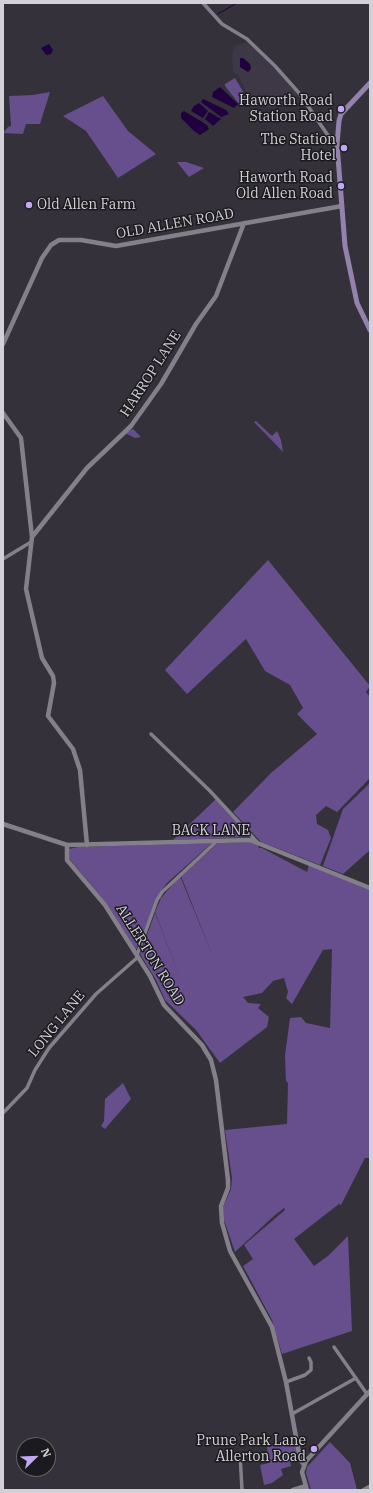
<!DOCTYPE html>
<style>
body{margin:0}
#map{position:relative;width:373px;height:1493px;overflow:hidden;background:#34313a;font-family:"IBM Plex Serif",serif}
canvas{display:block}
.frame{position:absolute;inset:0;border:4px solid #d3d1d7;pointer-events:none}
.north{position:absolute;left:16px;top:1437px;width:40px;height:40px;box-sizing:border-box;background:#1b1a1e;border:1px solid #656368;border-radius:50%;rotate:67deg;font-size:11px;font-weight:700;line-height:16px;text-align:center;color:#d3d1d7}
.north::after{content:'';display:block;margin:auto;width:14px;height:18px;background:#c3a7f2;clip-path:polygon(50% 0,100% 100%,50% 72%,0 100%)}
</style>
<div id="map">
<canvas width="373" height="1493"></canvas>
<div class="frame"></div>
<div class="north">N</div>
</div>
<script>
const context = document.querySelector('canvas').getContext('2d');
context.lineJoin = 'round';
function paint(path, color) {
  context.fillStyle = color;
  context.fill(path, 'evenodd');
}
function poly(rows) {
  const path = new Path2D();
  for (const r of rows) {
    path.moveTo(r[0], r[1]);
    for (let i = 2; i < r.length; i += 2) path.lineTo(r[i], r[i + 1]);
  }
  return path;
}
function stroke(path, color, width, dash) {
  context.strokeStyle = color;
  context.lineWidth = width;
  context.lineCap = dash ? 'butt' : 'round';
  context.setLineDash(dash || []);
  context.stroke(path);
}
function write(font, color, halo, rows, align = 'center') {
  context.font = font + ' "IBM Plex Serif",serif';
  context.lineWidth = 3;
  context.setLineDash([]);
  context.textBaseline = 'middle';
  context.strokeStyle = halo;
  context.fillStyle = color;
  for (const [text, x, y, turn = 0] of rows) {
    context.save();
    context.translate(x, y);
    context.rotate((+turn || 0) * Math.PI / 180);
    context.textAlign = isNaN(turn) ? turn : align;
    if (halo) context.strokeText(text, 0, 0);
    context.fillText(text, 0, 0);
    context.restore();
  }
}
paint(poly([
 [247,42,266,57,298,94,288,105,269,108,251,101,238,75,233,72,232,57,233,49,237,45]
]), '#3d3746');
paint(poly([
 [235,78,247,98,239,104,225,86,225,84],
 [50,92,40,124,26,124,23,134,3,133,8,127,11,126,9,96,33,95],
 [103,96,128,131,156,154,118,178,86,131,63,116],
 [177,162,186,162,204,168,189,177],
 [256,421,272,436,277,431,281,440,283,452,254,422],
 [133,429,141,437,135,438,125,433],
 [268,560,370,686,366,692,370,697,370,778,337,812,326,806,316,815,317,824,328,830,331,838,320,865,261,842,233,812,271,773,317,734,297,714,303,708,290,685,265,671,246,639,187,694,165,670],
 [370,783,370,850,343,874,323,866,343,809],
 [216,799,253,837,173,840],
 [251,842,258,845,259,848,262,848,307,872,309,865,370,890,370,1158,365,1158,341,1205,339,1204,294,1239,314,1266,328,1256,348,1236,352,1331,282,1354,272,1320,243,1266,253,1259,244,1245,285,1210,284,1208,275,1215,235,1252,224,1220,223,1207,231,1189,232,1178,225,1130,287,1124,288,1083,286,1081,285,1055,290,1018,301,1017,306,1023,330,1028,332,949,323,950,292,1004,286,998,288,992,284,978,273,981,262,993,243,997,248,1003,261,1004,258,1008,269,1017,267,1027,220,1063,196,1030,165,1000,156,980,140,954,155,913,182,983,155,912,161,898,180,876,213,957,181,876,218,843],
 [212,843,167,883,160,892,136,950,107,904,68,857,69,849,78,847],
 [123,1083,131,1099,105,1129,101,1126,104,1121,105,1099],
 [295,1442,297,1454,289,1456,291,1466,281,1469,283,1475,272,1483,264,1485,260,1465,269,1463,267,1447],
 [330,1442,350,1463,357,1490,311,1490,306,1473,307,1467]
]), '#674e8d');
paint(poly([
 [49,44,53,50,51,54,46,55,41,48],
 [240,58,243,58,250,64,251,69,248,72,240,67],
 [220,87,238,104,234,108,212,97,213,92],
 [203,99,226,110,229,114,221,117,201,102],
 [199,103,208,111,203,118,191,111,194,106],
 [184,111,207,125,209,129,200,135,194,131,181,118,181,113],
 [209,112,221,119,213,126,205,119]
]), '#21003f');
stroke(poly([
 [218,14,237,3]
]), '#21003f', 1);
stroke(poly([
 [203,3,222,24,247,39,275,66,299,93,327,134,337,144],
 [3,559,31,542],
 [151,734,210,791,257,842],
 [137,955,157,900,162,892,217,841],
 [3,1113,27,1088,35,1070,49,1048,96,994,138,957],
 [334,1347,367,1394],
 [286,1382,305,1375,311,1370,311,1362,309,1358],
 [292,1414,356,1378],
 [240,1454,242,1490],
 [363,1490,370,1486]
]), '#83808a', 3.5);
stroke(poly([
 [3,344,42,258,51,245,59,240,81,240,116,246,342,206],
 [3,413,21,438,32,537,26,589,42,658,53,676,54,683,48,716,73,749,80,770,87,845],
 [32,537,87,468,131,426,161,384,196,324,216,296,244,223],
 [3,824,67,845,250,840,370,888],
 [67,845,67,860,105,905,150,976,164,1005,202,1045,211,1060,216,1080,228,1180,228,1188,221,1206,222,1223,230,1251,272,1327,286,1382,300,1459,304,1465],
 [293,1490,306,1486],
 [307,1490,302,1472,306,1461,370,1391]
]), '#83808a', 4.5);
stroke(poly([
 [370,83,341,114,339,121,337,144,345,246,357,303,370,330]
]), '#9382ad', 5);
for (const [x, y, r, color] of [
 [341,109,4,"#c3a7f2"],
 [344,148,4,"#c3a7f2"],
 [341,186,4,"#c3a7f2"],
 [29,205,4,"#c3a7f2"],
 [314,1449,4,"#c3a7f2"]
]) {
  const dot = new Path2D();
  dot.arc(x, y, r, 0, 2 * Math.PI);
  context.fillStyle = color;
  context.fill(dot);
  stroke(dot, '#1b1a1e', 1.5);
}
write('14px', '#d3d1d7', '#1b1a1e', [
 ["Haworth Road",333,101],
 ["Station Road",333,117],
 ["The Station",336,140],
 ["Hotel",336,156],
 ["Haworth Road",333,178],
 ["Old Allen Road",333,194],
 ["Old Allen Farm",37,205,"left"],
 ["Prune Park Lane",306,1441],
 ["Allerton Road",306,1457]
], 'right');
write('14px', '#d3d1d7', '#1b1a1e', [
 ["OLD ALLEN ROAD",175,224,-10],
 ["HARROP LANE",151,374,-57],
 ["BACK LANE",211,831],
 ["ALLERTON ROAD",150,955,58],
 ["LONG LANE",57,1024,-51]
]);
</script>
